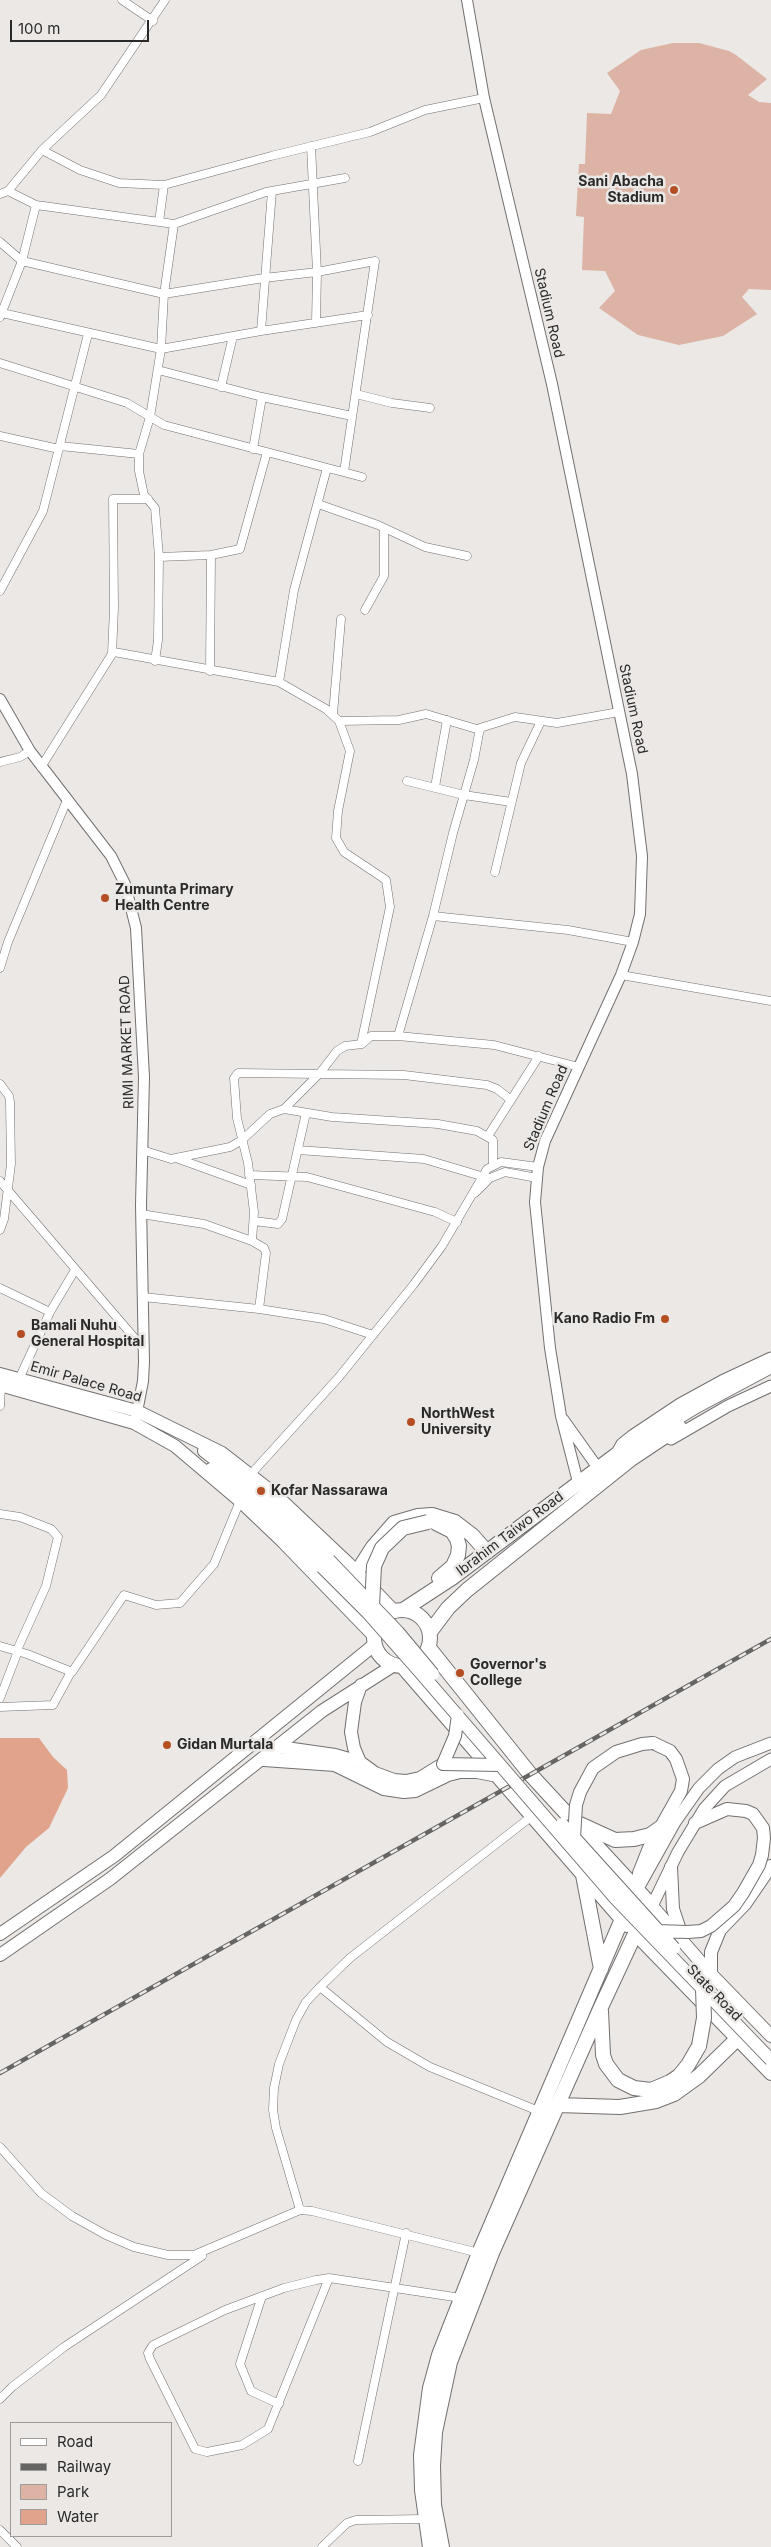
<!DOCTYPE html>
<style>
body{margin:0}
#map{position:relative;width:771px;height:2547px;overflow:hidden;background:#ebe8e6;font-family:Inter,sans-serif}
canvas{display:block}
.legend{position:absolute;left:10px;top:2422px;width:162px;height:115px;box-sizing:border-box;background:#ebe8e6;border:1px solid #9e9c9b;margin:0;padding:6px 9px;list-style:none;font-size:15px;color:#2b2a2a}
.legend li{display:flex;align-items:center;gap:10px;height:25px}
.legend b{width:25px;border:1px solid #9e9c9b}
.scale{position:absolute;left:10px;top:20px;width:139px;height:22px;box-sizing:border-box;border:2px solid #2b2a2a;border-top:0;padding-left:6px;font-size:15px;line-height:18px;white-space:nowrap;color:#2b2a2a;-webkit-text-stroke:4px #ebe8e6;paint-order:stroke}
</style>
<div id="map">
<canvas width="771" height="2547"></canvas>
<ul class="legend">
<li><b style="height:6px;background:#fff"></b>Road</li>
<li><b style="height:6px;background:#666564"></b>Railway</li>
<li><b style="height:14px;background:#dcb3a4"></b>Park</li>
<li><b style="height:14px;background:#e1a38b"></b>Water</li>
</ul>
<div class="scale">100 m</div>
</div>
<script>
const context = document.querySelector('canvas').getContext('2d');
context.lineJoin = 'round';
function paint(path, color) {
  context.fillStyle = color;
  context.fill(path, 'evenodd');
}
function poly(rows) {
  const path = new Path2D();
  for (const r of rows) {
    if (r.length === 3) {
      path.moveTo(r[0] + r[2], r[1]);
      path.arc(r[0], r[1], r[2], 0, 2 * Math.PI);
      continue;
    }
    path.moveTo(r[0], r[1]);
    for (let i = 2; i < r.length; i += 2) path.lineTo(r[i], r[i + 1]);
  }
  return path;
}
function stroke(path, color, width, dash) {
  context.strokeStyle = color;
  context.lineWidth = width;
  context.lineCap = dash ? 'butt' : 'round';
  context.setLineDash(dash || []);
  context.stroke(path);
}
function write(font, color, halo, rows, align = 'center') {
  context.font = font + ' Inter,sans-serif';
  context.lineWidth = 5;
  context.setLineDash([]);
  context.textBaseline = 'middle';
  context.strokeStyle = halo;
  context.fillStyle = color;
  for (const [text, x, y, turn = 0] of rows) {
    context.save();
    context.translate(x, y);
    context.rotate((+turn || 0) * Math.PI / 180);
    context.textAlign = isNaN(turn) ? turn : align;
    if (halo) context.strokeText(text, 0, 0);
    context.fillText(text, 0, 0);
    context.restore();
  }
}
paint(poly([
 [673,43,699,43,729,51,736,55,767,79,748,95,759,102,771,103,771,290,749,289,742,297,757,314,723,336,679,345,638,335,599,308,615,291,605,271,582,270,584,217,576,216,579,164,585,164,587,113,611,114,620,91,607,73,641,50]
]), '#dcb3a4');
paint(poly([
 [0,1738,39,1738,53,1757,67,1770,68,1788,49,1828,26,1847,0,1878]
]), '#e1a38b');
const minor = poly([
 [122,0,153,21],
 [311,146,317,272,316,323],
 [42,150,80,170,119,183,164,185,271,156,370,132,425,110,484,98],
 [8,191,36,205,174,224,266,192,345,178],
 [0,194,8,191,42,150,101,95,165,0],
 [159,222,164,185],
 [0,242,22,261,164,294,264,278,317,272,375,261,344,472],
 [2,313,161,349,261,331,368,315],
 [0,317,22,261,36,205],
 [261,331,272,191],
 [0,363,127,403,164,425,362,477],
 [158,370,262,397,352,416],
 [221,387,233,336],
 [356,394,392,403,430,408],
 [0,436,59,449],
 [60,446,139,454],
 [253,449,262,397],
 [318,504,378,525,425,547,467,556],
 [159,557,211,555,240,549,267,452],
 [0,591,43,511,88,334],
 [365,610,384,576,384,528],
 [112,654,114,652,279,682,326,709,339,721,350,751,338,811,336,838,344,852,386,880,390,907,361,1044],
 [155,661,158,640,159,557,155,508,144,495,139,471,139,454,150,417,161,349,164,294,174,224],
 [210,671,211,555],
 [279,682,294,590,327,468],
 [333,714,341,619],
 [339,721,399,720,426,714,480,730],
 [0,762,20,757,30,751],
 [41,767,112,654,114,608,113,499,148,499],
 [407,781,464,795,511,802],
 [435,787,447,720],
 [495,872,521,763,541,721],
 [433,916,568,930,633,942],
 [0,968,8,942,67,800],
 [621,975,771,1001],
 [398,1036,433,916,453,833,474,760,480,728,515,717,557,723,619,712],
 [0,1084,9,1096,10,1102,11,1164,4,1219,0,1230],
 [284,1109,320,1073,337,1051,345,1046,362,1044,371,1036,398,1036,494,1045,579,1067],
 [488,1136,539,1056],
 [142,1150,171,1159,230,1147,242,1140,270,1114,284,1109,332,1117,438,1124,477,1131,493,1140,493,1165],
 [298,1150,424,1159,481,1176],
 [176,1158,251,1185],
 [249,1175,307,1177,435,1212,457,1222],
 [0,1181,144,1349],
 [475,1193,490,1178,505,1172,537,1178],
 [141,1214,204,1224,252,1241,264,1248,266,1253,259,1309],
 [254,1221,278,1224,282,1219,306,1113],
 [252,1241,254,1212,248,1163,237,1118,234,1078,238,1073,404,1075,487,1085,497,1089,511,1100],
 [0,1288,50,1312],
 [143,1297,259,1309,324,1319,373,1335],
 [19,1379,50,1312,75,1270],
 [0,1406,1,1385],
 [251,1474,339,1377,414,1284,442,1246,487,1169,501,1162,538,1167],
 [0,1514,20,1517,51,1529,58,1537,46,1586,17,1650],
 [0,1646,27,1654,72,1672,124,1595,156,1605,180,1603,214,1564,240,1501],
 [0,1698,18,1651],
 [0,1707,53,1705,71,1672],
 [320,1987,350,1958,532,1816],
 [0,2147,41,2193,72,2216,106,2235,134,2247,168,2255,194,2255,300,2210,312,2211,479,2253],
 [300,2210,276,2128,273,2110,274,2088,279,2064,296,2020,306,2002,320,1987,387,2042,430,2067,541,2112],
 [329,2278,268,2429,242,2445,207,2452,195,2449,150,2359,148,2353,153,2345,225,2310,284,2288,316,2280,329,2278,461,2298],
 [262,2296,240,2364,251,2391,279,2404],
 [0,2399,12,2387,64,2347,202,2256],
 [358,2461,406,2233],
 [0,2530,17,2547],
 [322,2547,347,2523,356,2520,425,2519]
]);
const tertiary = poly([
 [467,0,484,98,552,384,632,774,642,856,640,914,633,942,621,975,545,1141,538,1167,535,1202,550,1348,561,1416,578,1482],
 [0,699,30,751,111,856,125,884,136,928,144,1077,141,1205,144,1362,143,1381,136,1417],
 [563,1419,598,1468]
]);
const secondary = poly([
 [671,1439,728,1406,771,1386],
 [617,1453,622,1444,632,1436,680,1404,722,1381,771,1358],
 [637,1890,675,1822,699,1788,718,1769,735,1757,771,1743],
 [652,1906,678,1852,704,1809,725,1786,771,1759]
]);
const primary = poly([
 [0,1374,137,1411,222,1453,276,1495,348,1563,394,1611],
 [0,1385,134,1423,175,1446,240,1501,282,1541,373,1635],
 [204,1451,254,1489,329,1560],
 [211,1469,265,1512,322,1567],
 [279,1747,335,1755,360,1762,375,1773,394,1780,406,1781,420,1778,443,1764],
 [360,1762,354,1748,351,1732,355,1702,361,1685],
 [695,1823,727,1809,746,1811,753,1814,763,1828,764,1838,762,1855],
 [671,1867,673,1909,681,1933],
 [637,1890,639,1873,649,1848,681,1791,683,1779,676,1759,670,1751,653,1743],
 [652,1906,711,1974,771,2036],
 [0,1934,114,1856,374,1645],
 [635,1934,771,2074],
 [0,1955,110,1879,322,1711,394,1665],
 [711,1974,711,1952,720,1930,745,1904,771,1866]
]);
const trunk = poly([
 [436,1523,452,1531,457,1539,459,1546,458,1555,453,1566,439,1578],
 [357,1572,373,1547,394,1523,418,1516,432,1515,455,1522,472,1535,487,1552],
 [402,1638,28],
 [403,1610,452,1578,616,1455,696,1406,771,1366],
 [430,1632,448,1608,467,1590,631,1459,679,1427],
 [429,1648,530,1774,652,1906,635,1934,601,2007,492,2253,450,2362,435,2432,433,2466,434,2505,442,2547],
 [403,1667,627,1925],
 [264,1759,335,1764,384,1788,404,1791,415,1790,448,1774,460,1771,477,1771,498,1775],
 [580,1824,615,1840,634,1839,650,1835,660,1828],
 [583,1875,601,1969],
 [601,2011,603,2055,606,2064,618,2080,634,2088,651,2090,670,2082,679,2076,688,2065,699,2046],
 [558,2105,620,2107,656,2101,674,2094,699,2076,737,2039],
 [430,2547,422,2490,421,2455,430,2388,439,2355,479,2253,622,1919,632,1899]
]);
stroke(minor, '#73706f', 9);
stroke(tertiary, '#73706f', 12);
stroke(secondary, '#73706f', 13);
stroke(primary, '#73706f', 14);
stroke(trunk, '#73706f', 16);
stroke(minor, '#fff', 8);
stroke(tertiary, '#fff', 10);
stroke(secondary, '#fff', 11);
stroke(primary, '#fff', 12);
stroke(trunk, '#fff', 14);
const rail = poly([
 [0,2073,771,1639]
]);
stroke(rail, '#666564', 4.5);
stroke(rail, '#ebe8e6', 2.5, [8]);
const primaryBridge = poly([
 [329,1560,398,1632,433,1674],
 [322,1567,368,1613,419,1671,616,1899,771,2060],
 [458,1715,455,1736,443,1764,500,1765],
 [562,1824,674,1948],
 [574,1838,576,1805,580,1792,593,1768,616,1752,642,1744,653,1743],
 [657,1931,688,1932,701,1931,711,1926,734,1906,743,1893,759,1865,762,1855]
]);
const trunkBridge = poly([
 [372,1606,374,1566,382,1548,403,1528,428,1522],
 [699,2046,704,2018,703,1989]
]);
stroke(primaryBridge, '#73706f', 14, []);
stroke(trunkBridge, '#73706f', 16, []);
stroke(primaryBridge, '#fff', 12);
stroke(trunkBridge, '#fff', 14);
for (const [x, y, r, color] of [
 [674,190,5,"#b54f23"],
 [105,898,5,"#b54f23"],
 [665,1319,5,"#b54f23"],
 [21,1334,5,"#b54f23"],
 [411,1422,5,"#b54f23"],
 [261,1491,5,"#b54f23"],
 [460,1673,5,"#b54f23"],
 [167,1745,5,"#b54f23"]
]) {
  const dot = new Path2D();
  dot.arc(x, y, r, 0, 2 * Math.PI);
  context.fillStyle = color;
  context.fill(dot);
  stroke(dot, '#ebe8e6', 2);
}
write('bold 14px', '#2b2a2a', '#ebe8e6', [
 ["Sani Abacha",664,182,"right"],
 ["Stadium",664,198,"right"],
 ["Zumunta Primary",115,890],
 ["Health Centre",115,906],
 ["Kano Radio Fm",655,1319,"right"],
 ["Bamali Nuhu",31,1326],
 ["General Hospital",31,1342],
 ["NorthWest",421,1414],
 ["University",421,1430],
 ["Kofar Nassarawa",271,1491],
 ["Governor's",470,1665],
 ["College",470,1681],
 ["Gidan Murtala",177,1745]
], 'left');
write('14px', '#2b2a2a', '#ebe8e6', [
 ["Stadium Road",549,313,77],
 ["Stadium Road",633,709,78],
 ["RIMI MARKET ROAD",127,1042,-92],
 ["Stadium Road",546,1108,-67],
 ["Emir Palace Road",86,1382,16],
 ["Ibrahim Taiwo Road",510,1534,-37],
 ["State Road",714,1993,46]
]);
</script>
